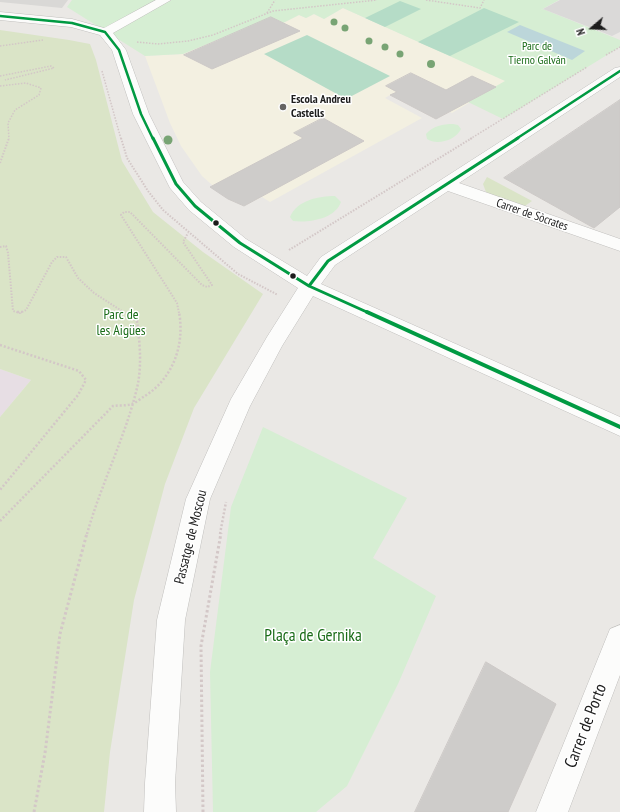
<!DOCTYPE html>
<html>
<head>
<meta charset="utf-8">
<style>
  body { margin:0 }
  #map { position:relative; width:620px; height:812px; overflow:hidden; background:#eae8e5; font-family:"PT Sans Narrow",sans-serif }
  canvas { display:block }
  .north { position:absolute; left:572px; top:8px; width:40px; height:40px; -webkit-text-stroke:3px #fff; paint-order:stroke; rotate:251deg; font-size:11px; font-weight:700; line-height:16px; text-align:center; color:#1c1c1c }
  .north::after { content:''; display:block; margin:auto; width:14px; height:18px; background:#1c1c1c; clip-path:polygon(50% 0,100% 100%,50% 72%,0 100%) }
</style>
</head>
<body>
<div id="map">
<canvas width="620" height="812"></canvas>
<div class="north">N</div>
</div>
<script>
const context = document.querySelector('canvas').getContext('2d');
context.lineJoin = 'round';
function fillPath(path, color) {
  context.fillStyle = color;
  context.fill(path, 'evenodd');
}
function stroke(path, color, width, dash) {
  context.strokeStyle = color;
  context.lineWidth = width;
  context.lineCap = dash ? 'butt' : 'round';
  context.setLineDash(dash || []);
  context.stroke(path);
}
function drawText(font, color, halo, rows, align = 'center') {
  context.font = font + ' "PT Sans Narrow",sans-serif';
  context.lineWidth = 3;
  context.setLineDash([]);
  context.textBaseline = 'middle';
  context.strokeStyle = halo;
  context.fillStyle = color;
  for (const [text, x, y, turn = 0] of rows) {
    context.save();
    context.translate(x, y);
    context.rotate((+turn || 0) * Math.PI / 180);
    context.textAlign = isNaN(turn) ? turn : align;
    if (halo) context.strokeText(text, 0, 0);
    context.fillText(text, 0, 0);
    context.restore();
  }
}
fillPath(new Path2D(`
  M 0,0 L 68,0 L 62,8 L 0,2 Z`), '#d9d8d6');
fillPath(new Path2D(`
  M 0,369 L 31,380 L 0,417 Z`), '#e7dee4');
fillPath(new Path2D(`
  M 343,8 L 506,81 L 452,113 L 450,112 L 436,119 L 390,95 L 385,98 L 422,118 L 270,202 L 262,197 L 244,206 L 228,199 L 202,176 L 181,146 L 170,123 L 145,56 L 183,54 L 271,17 L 283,23 L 299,15 L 306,18 L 314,14 L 324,19 Z`), '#f3f0e1');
fillPath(new Path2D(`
  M 0,30 L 69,40 L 90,44 L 96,60 L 122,161 L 153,212 L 203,252 L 263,294 L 194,408 L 165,484 L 134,600 L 110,752 L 104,812 L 0,812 L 0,417 L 31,380 L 0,369 Z
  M 487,177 L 532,201 L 522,208 L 505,203 L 486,192 L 483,184 Z`), '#dae4c7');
fillPath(new Path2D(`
  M 72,0 L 559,0 L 539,11 L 543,9 L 620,40 L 620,47 L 503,119 L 468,102 L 505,81 L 343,8 L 324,19 L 314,14 L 306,18 L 299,15 L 283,23 L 271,18 L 183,54 L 145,56 L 67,7 Z
  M 453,124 L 458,125 L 461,129 C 456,140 437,146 427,139 L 426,134 C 433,126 443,124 453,124 Z
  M 335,196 L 341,202 C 335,219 309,223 293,221 L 290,217 C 297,200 319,196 335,196 Z
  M 263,427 L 407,498 L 373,558 L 436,596 L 398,684 L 347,786 L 316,812 L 213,812 L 210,672 L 231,507 Z`), '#d6eed3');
fillPath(new Path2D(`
  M 400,1 L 421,9 L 385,27 L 365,18 Z
  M 484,8 L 519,22 L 450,56 L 418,42 Z
  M 307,35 L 390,76 L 346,99 L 264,54 Z`), '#b5dcc7');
fillPath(new Path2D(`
  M 560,0 L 620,0 L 620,32 L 612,36 L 543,9 Z`), '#dad9d8');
fillPath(new Path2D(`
  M 520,25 L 585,51 L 572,60 L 507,32 Z`), '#bcd6da');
const building = new Path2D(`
  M 271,17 L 300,31 L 212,69 L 184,55 Z
  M 411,73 L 446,90 L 472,76 L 496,87 L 436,119 L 390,95 L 397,92 L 386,86 Z
  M 620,100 L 620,207 L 594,228 L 504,178 Z
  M 323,118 L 364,141 L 244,206 L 228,199 L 210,187 L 303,138 L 294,133 Z
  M 486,662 L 556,704 L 508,812 L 415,812 Z`);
fillPath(building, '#ceccca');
stroke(building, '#cdc9c7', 1);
const minor = new Path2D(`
  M 156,0 L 171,0 L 113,33 L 126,50 L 149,114 L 183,182 L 201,202 L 246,239 L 307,276 L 321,257 L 615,68 L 620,67 L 620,77 L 459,183 L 620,239 L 620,251 L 448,191 L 335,265 L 321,284 L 620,417 L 620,436 L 313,296 L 282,346 L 250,406 L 210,499 L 185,620 L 175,783 L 176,812 L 144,812 L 145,783 L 157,620 L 186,499 L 231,399 L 267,337 L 298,288 L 234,247 L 189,210 L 170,188 L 133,114 L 112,50 L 100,35 L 71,27 L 0,20 L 0,12 L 72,19 L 104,28 Z
  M 620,625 L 620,675 L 568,812 L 536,812 L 610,629 Z`);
stroke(minor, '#c0bfbd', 1);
stroke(new Path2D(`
  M 426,0 L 480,8 L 484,0
  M 267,13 L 275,0
  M 137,42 L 158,44 L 188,41 L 213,35 L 273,11 L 377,0
  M 0,46 L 43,40
  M 606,55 L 620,47
  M 102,71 L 121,139
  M 0,76 L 51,66 L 54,68 L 5,80
  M 0,86 L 26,83 L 41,88 L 39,95 L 15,110 L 8,123 L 9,139
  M 470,139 L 587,67`), '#d3c7c7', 1.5, [1.5, 1.5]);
stroke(new Path2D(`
  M 121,138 L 127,158 L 148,191 L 163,210 L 238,274 L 278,295
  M 0,163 L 9,138
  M 0,247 L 6,246 L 8,253 L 13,311 L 20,313 L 26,310 L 52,262 L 57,257 L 66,257 L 78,278 L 94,293 L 125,313
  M 289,250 L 472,138
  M 179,313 L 177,303 L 121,215 L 124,212 L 130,212 L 202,285 L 207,287 L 212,285 L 183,242 L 188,233`), '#d3c7c7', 2, [1.5, 1.5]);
stroke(new Path2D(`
  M 17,312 L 22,312
  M 0,345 L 79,371 L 86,380 L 78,395 L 0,490
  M 0,521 L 113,406 C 119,405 126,406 132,404 C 136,403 141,398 145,396 C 173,378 185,345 179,312
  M 87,534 C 101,484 125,438 137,388 C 142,367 140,343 137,321 L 123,312
  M 220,534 L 226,502`), '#d3c7c7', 2.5, [2, 2]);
stroke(new Path2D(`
  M 34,812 L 45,753 L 60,634 L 87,533
  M 203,812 L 201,646 L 221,533`), '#d3c7c7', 3, [2.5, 2.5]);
fillPath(minor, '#fcfcfb');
stroke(new Path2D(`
  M 0,16 L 72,23 L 105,32
  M 105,32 L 119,50 L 141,114 L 153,139
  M 516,139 L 620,71`), '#009a42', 2.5);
stroke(new Path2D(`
  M 153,138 L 176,184 L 195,206 L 240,243 L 309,286 L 369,313
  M 309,286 L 328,261 L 518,138`), '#009a42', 3);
stroke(new Path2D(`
  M 367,312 L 620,427`), '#009a42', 4);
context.fillStyle = '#78a474';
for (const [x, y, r] of [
  [334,22,3.5],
  [345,28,3.5],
  [369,41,3.5],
  [385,47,3.5],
  [400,54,3.5],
  [431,64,4],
  [168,140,4.5]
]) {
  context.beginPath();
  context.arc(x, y, r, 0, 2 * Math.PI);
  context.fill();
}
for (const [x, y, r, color] of [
  [283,107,4,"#646362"],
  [216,223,3.5,"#1c1c1c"],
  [293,276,3.5,"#1c1c1c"]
]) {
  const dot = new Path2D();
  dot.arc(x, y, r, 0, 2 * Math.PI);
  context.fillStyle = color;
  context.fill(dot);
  stroke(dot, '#fff', 1.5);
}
drawText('12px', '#1a6c18', '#fff', [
  ["Parc de",537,47],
  ["Tierno Galván",537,61]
]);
drawText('bold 12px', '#1c1c1c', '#fff', [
  ["Escola Andreu",291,100],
  ["Castells",291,114]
], 'left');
drawText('12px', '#1c1c1c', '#fff', [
  ["Carrer de Sòcrates",532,215,19]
]);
drawText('14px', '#1a6c18', '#fff', [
  ["Parc de",121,315],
  ["les Aigües",121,331]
]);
drawText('14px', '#1c1c1c', '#fff', [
  ["Passatge de Moscou",191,537,-76]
]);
drawText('17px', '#1a6c18', '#fff', [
  ["Plaça de Gernika",313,636]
]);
drawText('17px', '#1c1c1c', '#fff', [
  ["Carrer de Porto",586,726,-69]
]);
</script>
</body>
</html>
